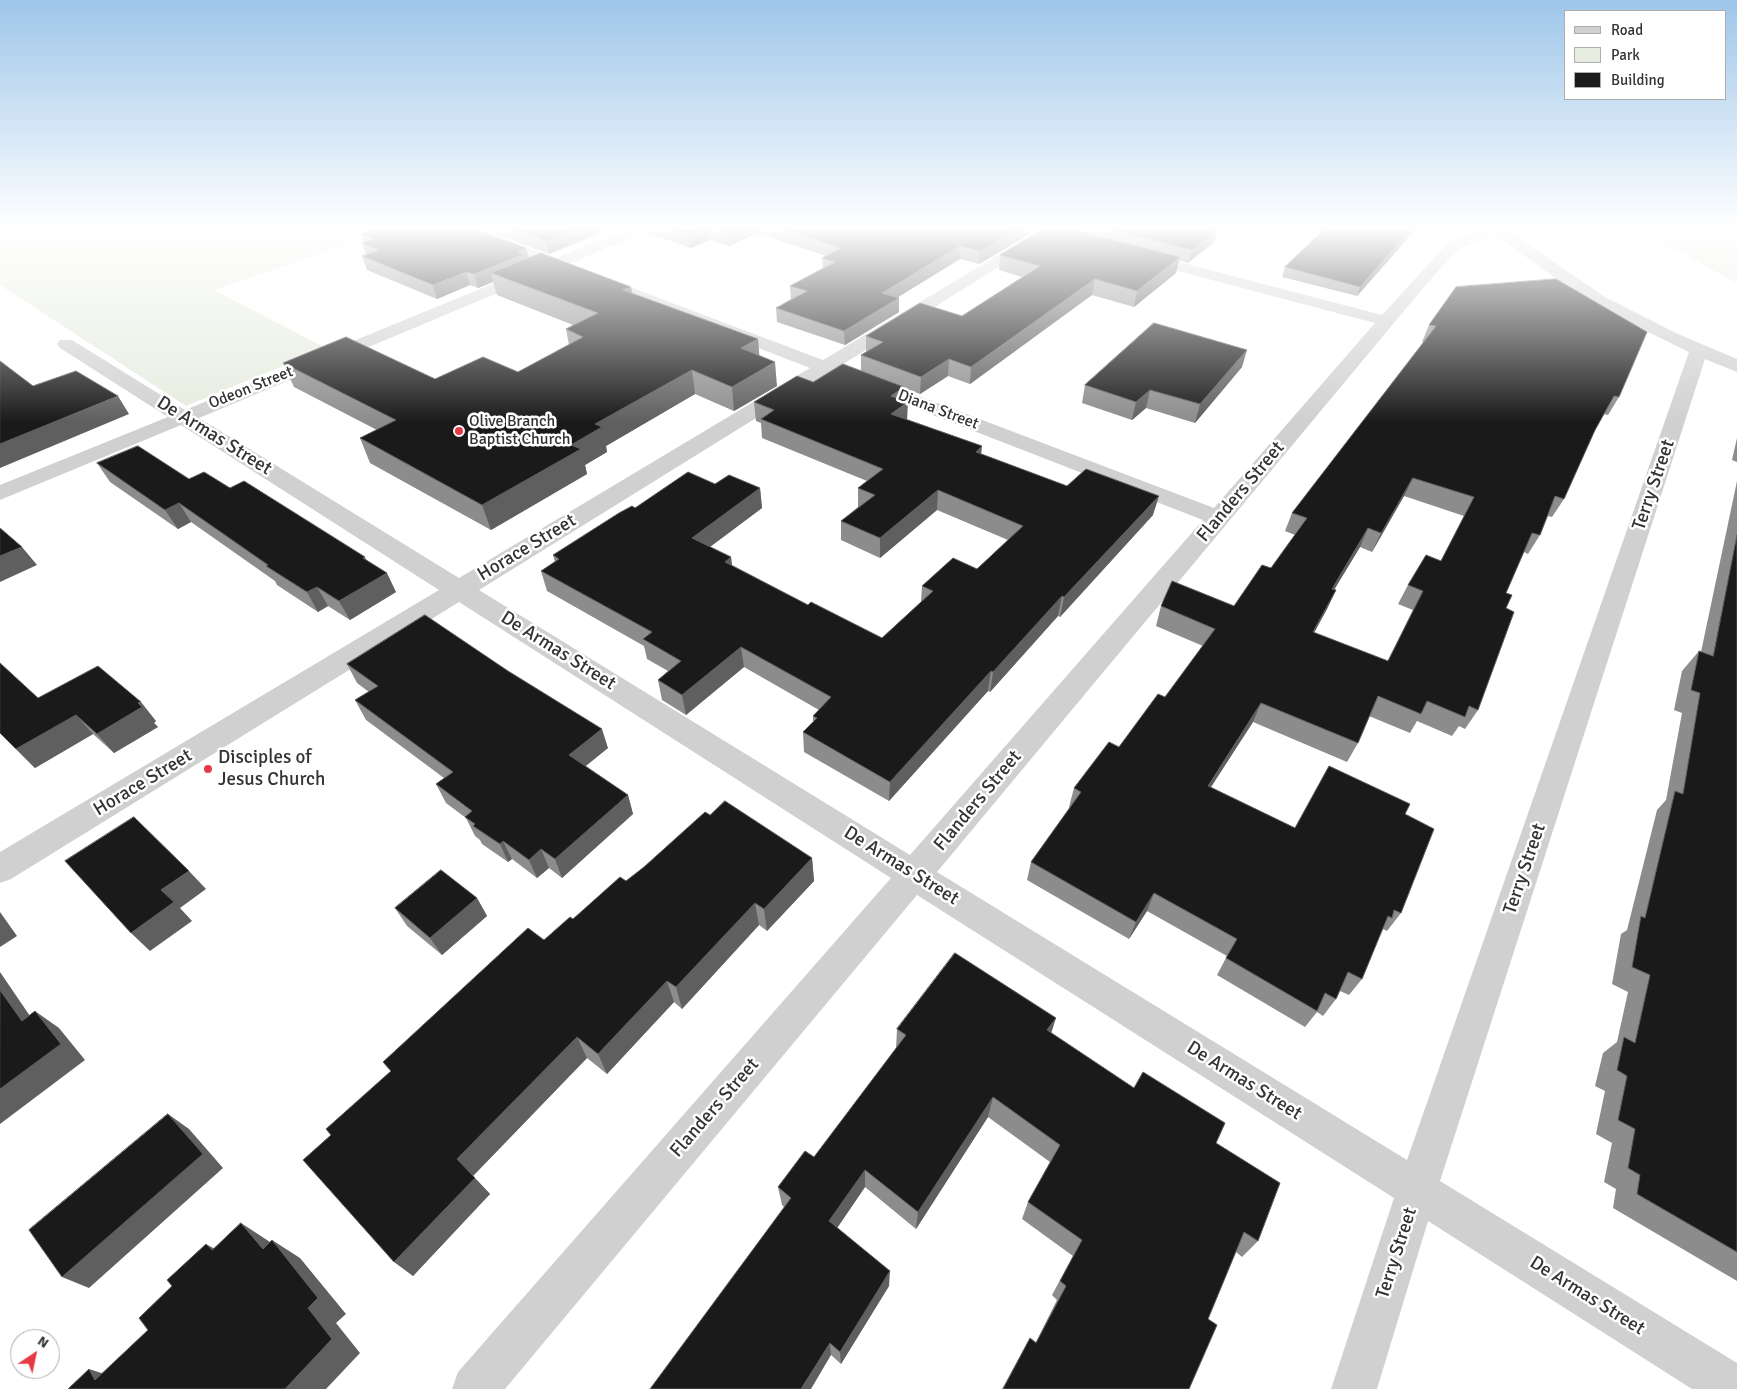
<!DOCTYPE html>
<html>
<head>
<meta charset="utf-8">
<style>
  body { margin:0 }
  #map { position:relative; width:1737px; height:1389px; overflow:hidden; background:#fff; font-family:Signika,sans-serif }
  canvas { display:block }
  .legend { position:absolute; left:1564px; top:10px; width:162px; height:90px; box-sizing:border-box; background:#fff; border:1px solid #adadad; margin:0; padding:6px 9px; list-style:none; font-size:15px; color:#333 }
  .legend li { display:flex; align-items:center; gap:10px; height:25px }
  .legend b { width:25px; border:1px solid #adadad }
  .north { position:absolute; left:10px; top:1329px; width:50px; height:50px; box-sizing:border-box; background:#fff; border:1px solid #adadad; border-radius:50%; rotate:34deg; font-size:14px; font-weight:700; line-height:20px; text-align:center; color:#333 }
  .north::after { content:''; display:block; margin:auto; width:18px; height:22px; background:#e63946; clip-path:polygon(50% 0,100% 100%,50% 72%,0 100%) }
</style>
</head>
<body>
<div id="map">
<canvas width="1737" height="1389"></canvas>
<ul class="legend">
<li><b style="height:6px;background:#d0d0d0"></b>Road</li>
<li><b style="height:14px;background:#e6ecdf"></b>Park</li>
<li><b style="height:14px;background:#1a1a1a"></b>Building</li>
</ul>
<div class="north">N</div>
</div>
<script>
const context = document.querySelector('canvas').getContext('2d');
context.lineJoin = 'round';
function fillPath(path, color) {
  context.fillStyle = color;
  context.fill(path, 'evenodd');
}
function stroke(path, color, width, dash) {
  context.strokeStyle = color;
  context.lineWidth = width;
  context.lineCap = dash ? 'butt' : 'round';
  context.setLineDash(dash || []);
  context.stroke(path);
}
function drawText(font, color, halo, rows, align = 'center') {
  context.font = font + ' Signika,sans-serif';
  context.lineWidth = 5;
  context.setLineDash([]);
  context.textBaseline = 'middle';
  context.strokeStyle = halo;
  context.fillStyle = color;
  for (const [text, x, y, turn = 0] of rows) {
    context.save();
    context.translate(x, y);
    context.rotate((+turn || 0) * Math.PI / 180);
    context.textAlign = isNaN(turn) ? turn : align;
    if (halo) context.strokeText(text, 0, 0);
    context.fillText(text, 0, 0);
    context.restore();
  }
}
fillPath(new Path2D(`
  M 47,228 L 394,228 L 214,290 L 326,348 L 186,406 L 0,285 L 0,241 Z
  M 1636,228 L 1737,228 L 1737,283 Z`), '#e6ecdf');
fillPath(new Path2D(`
  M 454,228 L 474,228 L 555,258 L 630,228 L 649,228 L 647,231 L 569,264 L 823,360 L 1044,228 L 1061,228 L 840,366 L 1214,508 L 1375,323 L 1136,260 L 1133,257 L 1136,254 L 1141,252 L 1382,315 L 1446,245 L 1483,228 L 1504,228 L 1605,297 L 1678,334 L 1737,359 L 1737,372 L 1705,359 L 1440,1181 L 1737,1363 L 1737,1389 L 1692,1389 L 1428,1221 L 1377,1389 L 1331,1389 L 1394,1198 L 917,895 L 505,1389 L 452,1389 L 458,1372 L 891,878 L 459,602 L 11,879 L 0,883 L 0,852 L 439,590 L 181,425 L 0,500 L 0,485 L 168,417 L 60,348 L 57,344 L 60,340 L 72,340 L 185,410 L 541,264 L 456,231 ZM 1494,234 L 1593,305 L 1689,352 L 1407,1160 L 937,872 L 1423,288 L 1456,251 ZM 555,269 L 810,368 L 459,578 L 199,418 ZM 827,374 L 1203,520 L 910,855 L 479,590 Z`), '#d0d0d0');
fillPath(new Path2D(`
  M 479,228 L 612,228 L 549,254 Z
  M 646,228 L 1031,228 L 1030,234 L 979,264 L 960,259 L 896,298 L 899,312 L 845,345 L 777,322 L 776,308 L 791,299 L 790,286 L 823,268 L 822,258 L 826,256 L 757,233 L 729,246 L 710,240 L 691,248 L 647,233 Z
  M 1045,228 L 1213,228 L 1218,229 L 1214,242 L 1188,263 L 1179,260 L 1176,273 L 1134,307 L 1092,295 L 970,384 L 948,376 L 920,394 L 904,388 L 903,401 L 907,420 L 981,454 L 1067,486 L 1153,515 L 1060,617 L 1058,616 L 990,692 L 988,691 L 889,801 L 804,752 L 803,732 L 813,722 L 813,716 L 819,710 L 744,667 L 686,715 L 662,700 L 658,680 L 668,671 L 647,659 L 644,646 L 547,591 L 541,571 L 555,562 L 553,555 L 635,508 L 715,484 L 760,488 L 762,508 L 710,547 L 731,557 L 732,565 L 808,605 L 882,638 L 921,602 L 922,586 L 977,569 L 1008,540 L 937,510 L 880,558 L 841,540 L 841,521 L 858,507 L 858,488 L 867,481 L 762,438 L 761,423 L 756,421 L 754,402 L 813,382 L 861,371 L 861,355 L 866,352 L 866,336 L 962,316 L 1022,277 L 999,270 L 1000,255 Z
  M 1326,228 L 1417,228 L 1357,296 L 1282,277 L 1285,267 Z
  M 361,234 L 529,258 L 631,287 L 632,294 L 758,339 L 759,356 L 777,386 L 734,411 L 695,394 L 606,446 L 607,452 L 585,465 L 587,474 L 491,530 L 370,463 L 360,438 L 377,430 L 294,387 L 283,363 L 435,379 L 518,372 L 569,345 L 566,329 L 573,325 L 497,295 L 493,282 L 478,288 L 470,285 L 437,299 L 367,270 L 362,256 L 366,255 L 362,243 L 364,242 Z
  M 1456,287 L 1619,397 L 1608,415 L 1604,414 L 1595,430 L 1564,499 L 1552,517 L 1548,516 L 1540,535 L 1528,554 L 1524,552 L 1506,593 L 1506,608 L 1478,710 L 1465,729 L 1459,726 L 1452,736 L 1417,721 L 1410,733 L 1369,716 L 1358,743 L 1347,762 L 1253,722 L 1211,787 L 1295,828 L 1405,814 L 1401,913 L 1387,931 L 1383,929 L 1382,930 L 1362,979 L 1349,995 L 1340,991 L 1336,999 L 1323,1016 L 1317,1012 L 1305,1027 L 1217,975 L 1227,956 L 1147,911 L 1129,939 L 1027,880 L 1031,862 L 1070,808 L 1069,807 L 1074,788 L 1119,747 L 1165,697 L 1203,646 L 1156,626 L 1161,606 L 1234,606 L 1271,568 L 1295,535 L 1285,531 L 1292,513 L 1424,342 L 1422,342 L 1429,325 ZM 1404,496 L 1464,516 L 1441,561 L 1408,585 L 1398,604 L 1413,610 L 1388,661 L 1314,633 L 1327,609 L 1336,590 L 1334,590 L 1360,547 L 1372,552 Z
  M 1242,367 L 1195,423 L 1146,408 L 1132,420 L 1082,403 L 1085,385 Z
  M 1737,438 L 1737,462 L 1732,460 Z
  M 97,463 L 189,479 L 230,488 L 365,557 L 367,561 L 396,592 L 350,620 L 328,606 L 318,612 L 277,585 L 275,581 L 191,522 L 178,529 L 110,482 Z
  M 1737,481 L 1737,1281 L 1613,1208 L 1616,1189 L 1604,1182 L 1612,1143 L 1596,1134 L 1605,1091 L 1595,1086 L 1603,1053 L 1617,1042 L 1628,992 L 1612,984 L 1621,934 L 1627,930 L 1657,810 L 1666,800 L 1682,713 L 1674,710 L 1682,671 L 1699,651 L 1701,652 Z
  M 347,664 L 608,748 L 585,766 L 628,795 L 633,814 L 562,878 L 549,868 L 537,878 L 512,859 L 508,862 L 482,844 L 480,840 L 475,836 L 466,818 L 446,803 L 436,784 L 444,778 L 366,720 L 355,700 L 369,692 L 357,683 Z
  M 38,698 L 156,721 L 154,723 L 158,727 L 114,753 L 93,734 L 35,768 L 0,733 Z
  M 710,815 L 812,858 L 814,881 L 767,931 L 759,925 L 682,1009 L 674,1002 L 607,1074 L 587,1058 L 473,1176 L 490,1194 L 413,1276 L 331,1135 L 391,1071 L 383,1062 L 544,940 L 626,881 Z
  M 477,898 L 487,916 L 442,955 L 407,926 L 395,908 Z
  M 897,1029 L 1051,1033 L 1216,1143 L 1258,1241 L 1242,1257 L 1236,1252 L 1208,1319 L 1189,1389 L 1002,1389 L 1030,1338 L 1036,1342 L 1057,1300 L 1052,1295 L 1073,1256 L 1022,1219 L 1028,1202 L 1050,1162 L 988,1117 L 916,1229 L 865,1187 L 837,1228 L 889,1286 L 841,1364 L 831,1355 L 784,1207 L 782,1205 L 778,1187 L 814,1157 L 896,1049 Z`), '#8c8c8c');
fillPath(new Path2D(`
  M 578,228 L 612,228 L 549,254 L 546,241 Z
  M 706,228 L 709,228 L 710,240 L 691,248 L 689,235 Z
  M 739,228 L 757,228 L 757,233 L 729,246 L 728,233 Z
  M 1021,228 L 1031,228 L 1030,234 L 979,264 L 980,251 Z
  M 1412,228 L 1417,228 L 1357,296 L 1360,287 Z
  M 1218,229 L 1214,242 L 1188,263 L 1192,250 Z
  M 960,246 L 960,259 L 882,307 L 882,293 Z
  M 526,248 L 530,262 L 491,273 L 493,282 L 478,288 L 474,274 Z
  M 1180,257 L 1176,273 L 1134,307 L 1137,291 Z
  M 466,272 L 470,285 L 437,299 L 433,285 Z
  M 1095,279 L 1092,295 L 970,384 L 971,367 Z
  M 631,287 L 635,309 L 623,290 Z
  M 899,298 L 899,312 L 845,345 L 844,331 Z
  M 758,339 L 760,363 L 741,348 Z
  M 1247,350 L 1242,367 L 1195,423 L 1200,404 Z
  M 949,359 L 948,376 L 920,394 L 921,377 Z
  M 775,362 L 777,386 L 734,411 L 732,387 Z
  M 692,370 L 695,394 L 606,446 L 607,452 L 585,465 L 587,474 L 491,530 L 482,505 L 571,445 L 595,424 Z
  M 904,387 L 903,406 L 908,402 L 907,421 L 890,433 L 891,396 Z
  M 1150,390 L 1146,408 L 1132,420 L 1136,402 Z
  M 118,396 L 129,414 L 0,468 L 0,444 Z
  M 982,446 L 980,466 L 976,452 Z
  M 1413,478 L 1404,496 L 1372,552 L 1381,533 Z
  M 760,488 L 762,508 L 695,558 L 692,538 Z
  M 938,490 L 937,510 L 880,558 L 880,538 Z
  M 1159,496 L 1153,515 L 1060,617 L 1064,597 Z
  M 179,503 L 191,522 L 178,529 L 165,510 Z
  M 1368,528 L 1360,547 L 1323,608 L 1332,589 Z
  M 22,547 L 37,565 L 0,582 L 0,556 Z
  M 731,557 L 733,577 L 725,562 Z
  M 387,573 L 396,592 L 350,620 L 339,601 Z
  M 317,587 L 328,606 L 318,612 L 307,592 Z
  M 1336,590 L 1327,609 L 1304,651 L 1313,632 Z
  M 1062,596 L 1058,616 L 990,692 L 993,672 Z
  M 741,647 L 744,667 L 686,715 L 682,695 Z
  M 991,671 L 988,691 L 889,801 L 890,782 Z
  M 141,702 L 156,721 L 154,723 L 158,727 L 114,753 L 97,734 Z
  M 1261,703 L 1253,722 L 1200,804 L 1208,786 Z
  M 76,715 L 93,734 L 35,768 L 16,749 Z
  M 602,729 L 608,748 L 576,774 L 569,755 Z
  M 628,795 L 633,814 L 562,878 L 555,859 Z
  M 503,841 L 512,859 L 508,862 L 500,844 Z
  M 541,849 L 549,868 L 537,878 L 529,860 Z
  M 812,858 L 814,881 L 767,931 L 764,909 Z
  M 189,871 L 206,889 L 180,908 L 192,921 L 150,951 L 131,933 L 161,890 Z
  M 1154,893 L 1147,911 L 1129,939 L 1136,922 Z
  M 477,898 L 487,916 L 442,955 L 430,938 Z
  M 755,903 L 759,925 L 682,1009 L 676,987 Z
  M 0,912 L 17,936 L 0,947 Z
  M 0,972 L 45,1038 L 22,1021 L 0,990 Z
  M 667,981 L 674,1002 L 607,1074 L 598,1054 Z
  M 35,1011 L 59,1028 L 85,1060 L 0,1124 L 0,1089 Z
  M 1056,1018 L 1049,1040 L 1047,1030 Z
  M 577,1037 L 587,1058 L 472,1177 L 457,1159 Z
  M 993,1097 L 988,1117 L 916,1229 L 918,1212 Z
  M 168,1114 L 189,1129 L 223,1168 L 89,1288 L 62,1277 Z
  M 865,1170 L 865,1187 L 831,1237 L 829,1221 Z
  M 475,1178 L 490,1194 L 413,1276 L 394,1262 Z
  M 241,1223 L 270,1242 L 263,1249 Z
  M 272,1240 L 300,1258 L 346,1314 L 336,1323 L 360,1353 L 326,1389 L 285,1389 L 308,1308 Z
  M 206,1244 L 238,1262 L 212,1250 Z
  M 890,1271 L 889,1286 L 841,1364 L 840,1352 Z
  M 830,1343 L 831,1355 L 811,1389 L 801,1389 Z
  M 89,1369 L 129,1382 L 95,1380 Z`), '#5f5f5f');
const building = new Path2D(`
  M 380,228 L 472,228 L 526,248 L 518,252 L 525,254 L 474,274 L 466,272 L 433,285 L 362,256 L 379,250 L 362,243 L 374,239 L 361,234 Z
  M 510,228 L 578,228 L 546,241 Z
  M 667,228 L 706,228 L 689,235 Z
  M 712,228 L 739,228 L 728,233 Z
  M 780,228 L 1021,228 L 980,251 L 960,246 L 882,293 L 899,298 L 844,331 L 776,308 L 807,291 L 790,286 L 835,262 L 822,258 L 841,248 Z
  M 1045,228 L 1066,228 L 1180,257 L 1137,291 L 1095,279 L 971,367 L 949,359 L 921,377 L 861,355 L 883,342 L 866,336 L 920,303 L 962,316 L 1040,266 L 1000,255 Z
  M 1106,228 L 1213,228 L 1218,229 L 1192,250 Z
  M 1326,228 L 1412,228 L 1360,287 L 1285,267 Z
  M 541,253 L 631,287 L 623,290 L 758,339 L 741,348 L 775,362 L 732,387 L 692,370 L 595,424 L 602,427 L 571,445 L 581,449 L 482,505 L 360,438 L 396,420 L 283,363 L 346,337 L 435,379 L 483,357 L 518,372 L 583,337 L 566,329 L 598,313 L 491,273 Z
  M 1556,279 L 1647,332 L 1619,397 L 1614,396 L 1595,430 L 1564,499 L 1555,496 L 1540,535 L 1532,533 L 1506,593 L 1512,595 L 1506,608 L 1514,612 L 1478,710 L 1469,706 L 1465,717 L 1427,701 L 1421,714 L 1378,696 L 1358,743 L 1261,703 L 1208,786 L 1295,828 L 1329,766 L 1410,804 L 1405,814 L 1434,829 L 1401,913 L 1394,910 L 1392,918 L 1388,916 L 1362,979 L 1348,972 L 1336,999 L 1325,993 L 1317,1011 L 1226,958 L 1237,939 L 1154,893 L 1136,922 L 1031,862 L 1081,792 L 1074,788 L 1109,742 L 1119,747 L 1158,694 L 1165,697 L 1215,629 L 1161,606 L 1172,581 L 1234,606 L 1262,565 L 1271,568 L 1307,518 L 1292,513 L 1436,326 L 1429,325 L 1456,287 ZM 1413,478 L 1474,497 L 1441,561 L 1426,555 L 1408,585 L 1423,591 L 1388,661 L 1313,632 L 1336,590 L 1332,589 L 1368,528 L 1381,533 Z
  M 1154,323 L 1247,350 L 1200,404 L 1150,390 L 1136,402 L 1085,385 Z
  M 0,361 L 33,386 L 76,371 L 118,396 L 0,444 Z
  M 843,364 L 904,387 L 891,396 L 908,402 L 891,414 L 982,446 L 976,452 L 1067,486 L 1086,469 L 1159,496 L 1064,597 L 1062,596 L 993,672 L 991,671 L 890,782 L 803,732 L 817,718 L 813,716 L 831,697 L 741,647 L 682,695 L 658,680 L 681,661 L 643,639 L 652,632 L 541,571 L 559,559 L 553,555 L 619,513 L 632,506 L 635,508 L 688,472 L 715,484 L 729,475 L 760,488 L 692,538 L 731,557 L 725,562 L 808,605 L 811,602 L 882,638 L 933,591 L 922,586 L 953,558 L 977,569 L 1023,526 L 938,490 L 880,538 L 841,521 L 875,495 L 858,488 L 883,469 L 761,419 L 774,410 L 754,402 L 797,376 L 813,382 Z
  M 138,446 L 189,479 L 204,472 L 230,488 L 244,481 L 365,557 L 363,558 L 387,573 L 339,601 L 317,587 L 307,592 L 266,566 L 268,565 L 179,503 L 165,510 L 97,463 Z
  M 0,528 L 22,547 L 0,556 Z
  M 1737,535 L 1737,1252 L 1637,1194 L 1640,1175 L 1628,1168 L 1635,1129 L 1618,1120 L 1627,1076 L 1617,1070 L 1624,1037 L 1635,1043 L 1650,975 L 1632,967 L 1641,916 L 1645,918 L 1675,791 L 1683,794 L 1700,693 L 1691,690 L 1699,651 L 1713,656 Z
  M 425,615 L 508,671 L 602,729 L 569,755 L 628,795 L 555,859 L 541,849 L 529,860 L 503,841 L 500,844 L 473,826 L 475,824 L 465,817 L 472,811 L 436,784 L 453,772 L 355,700 L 378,686 L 347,664 Z
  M 0,663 L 38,698 L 98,666 L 141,702 L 138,703 L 142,707 L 97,734 L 76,715 L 16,749 L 0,733 Z
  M 725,801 L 812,858 L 764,909 L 755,903 L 676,987 L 667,981 L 598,1054 L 577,1037 L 457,1159 L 475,1178 L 394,1262 L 303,1160 L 331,1135 L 326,1129 L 391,1071 L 383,1062 L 528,928 L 544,940 L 570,917 L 573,919 L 620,877 L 626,881 L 644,867 L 705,812 L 710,815 Z
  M 134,817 L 189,871 L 161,890 L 174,902 L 131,933 L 65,861 Z
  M 441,870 L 477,898 L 430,938 L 395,908 Z
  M 955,953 L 1056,1018 L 1047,1030 L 1134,1088 L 1143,1072 L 1225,1123 L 1216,1143 L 1280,1183 L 1258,1241 L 1244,1232 L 1208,1319 L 1217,1325 L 1189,1389 L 1003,1389 L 1030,1338 L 1036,1343 L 1066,1286 L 1060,1281 L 1082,1240 L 1028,1202 L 1060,1145 L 993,1097 L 918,1212 L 865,1170 L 829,1221 L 890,1271 L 840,1352 L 830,1343 L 801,1389 L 650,1389 L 791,1198 L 778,1187 L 805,1151 L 814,1157 L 906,1035 L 897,1029 Z
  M 0,990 L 22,1021 L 35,1011 L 61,1044 L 0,1089 Z
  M 168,1114 L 203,1154 L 62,1277 L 29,1230 Z
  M 241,1223 L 263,1249 L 272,1240 L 318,1298 L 308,1308 L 332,1339 L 285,1389 L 68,1389 L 89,1369 L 95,1380 L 148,1330 L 139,1318 L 172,1286 L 167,1280 L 206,1244 L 212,1250 Z`);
fillPath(building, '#1a1a1a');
stroke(building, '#5f5f5f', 1);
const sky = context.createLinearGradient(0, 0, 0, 422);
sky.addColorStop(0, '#9ec6ea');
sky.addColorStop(0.54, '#fff');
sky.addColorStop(1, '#ffffff00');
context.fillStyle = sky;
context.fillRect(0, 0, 1737, 422);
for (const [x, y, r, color] of [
  [459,431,5,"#e63946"],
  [208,769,5,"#e63946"]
]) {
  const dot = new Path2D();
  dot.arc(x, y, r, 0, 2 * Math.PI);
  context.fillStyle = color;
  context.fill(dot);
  stroke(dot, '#fff', 2);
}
drawText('16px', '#333', '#fff', [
  ["Odeon Street",251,388,-22],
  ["Diana Street",938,410,21]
]);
drawText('16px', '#333', '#fff', [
  ["Olive Branch",469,422],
  ["Baptist Church",469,440]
], 'left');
drawText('19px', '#333', '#fff', [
  ["De Armas Street",214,436,32],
  ["Terry Street",1654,485,-71],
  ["Flanders Street",1241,492,-50],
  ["Horace Street",527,548,-31],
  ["De Armas Street",558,651,32],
  ["Horace Street",143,783,-31],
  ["Flanders Street",978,801,-50],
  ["De Armas Street",901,866,32],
  ["Terry Street",1525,869,-71],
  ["De Armas Street",1244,1081,32],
  ["Flanders Street",715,1108,-49],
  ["Terry Street",1397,1253,-72],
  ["De Armas Street",1587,1296,32]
]);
drawText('19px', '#333', '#fff', [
  ["Disciples of",218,758],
  ["Jesus Church",218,780]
], 'left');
</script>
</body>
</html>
